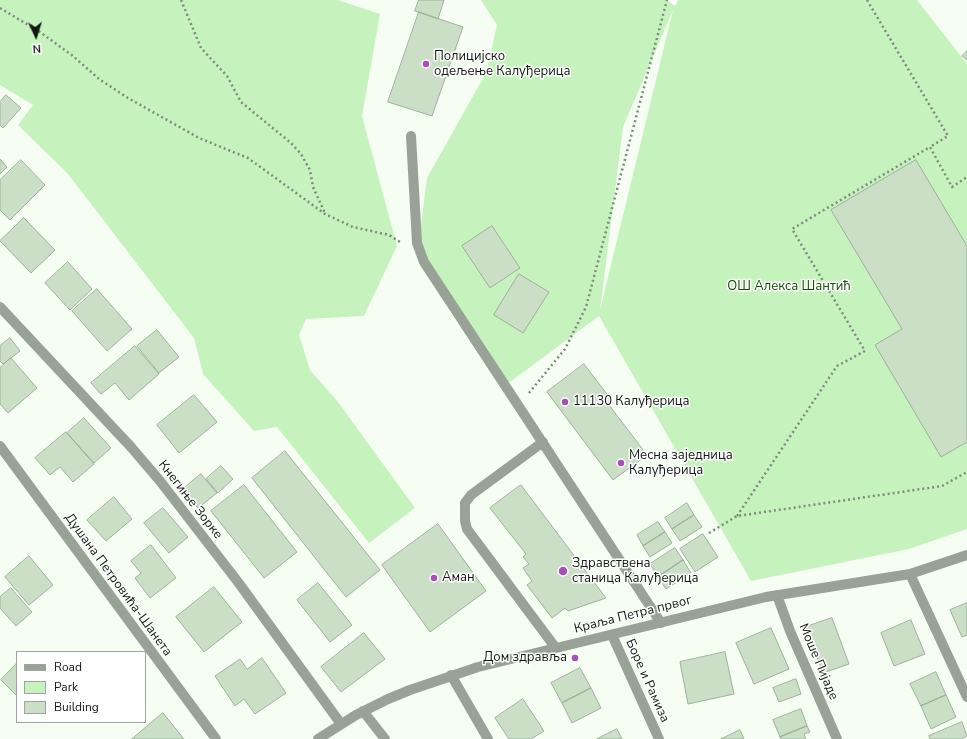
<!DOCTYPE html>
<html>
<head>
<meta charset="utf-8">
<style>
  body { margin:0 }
  #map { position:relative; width:967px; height:739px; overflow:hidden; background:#f6fef4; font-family:"Nunito Sans",sans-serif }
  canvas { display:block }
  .legend { position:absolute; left:16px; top:651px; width:130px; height:72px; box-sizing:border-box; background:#fff; border:1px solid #a0a39f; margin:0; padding:5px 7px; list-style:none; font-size:12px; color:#111810 }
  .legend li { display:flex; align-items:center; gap:8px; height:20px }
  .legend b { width:20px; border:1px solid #a0a39f }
  .north { position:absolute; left:16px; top:16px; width:40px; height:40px; -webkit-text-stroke:3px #fff; paint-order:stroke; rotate:176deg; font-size:11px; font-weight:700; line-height:16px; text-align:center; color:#111810 }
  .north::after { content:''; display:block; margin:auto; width:14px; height:18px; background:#111810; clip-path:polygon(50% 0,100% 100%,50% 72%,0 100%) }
</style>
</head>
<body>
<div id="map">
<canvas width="967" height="739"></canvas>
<ul class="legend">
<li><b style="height:5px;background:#99a297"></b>Road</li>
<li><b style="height:11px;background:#c6f2be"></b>Park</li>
<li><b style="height:11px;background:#cadfc6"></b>Building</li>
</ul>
<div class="north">N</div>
</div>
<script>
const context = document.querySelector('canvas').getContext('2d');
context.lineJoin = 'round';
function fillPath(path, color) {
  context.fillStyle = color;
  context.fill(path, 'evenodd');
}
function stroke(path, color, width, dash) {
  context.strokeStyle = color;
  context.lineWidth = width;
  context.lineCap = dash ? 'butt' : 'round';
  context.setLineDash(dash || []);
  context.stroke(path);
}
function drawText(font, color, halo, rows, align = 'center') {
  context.font = font + ' "Nunito Sans",sans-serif';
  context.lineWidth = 3;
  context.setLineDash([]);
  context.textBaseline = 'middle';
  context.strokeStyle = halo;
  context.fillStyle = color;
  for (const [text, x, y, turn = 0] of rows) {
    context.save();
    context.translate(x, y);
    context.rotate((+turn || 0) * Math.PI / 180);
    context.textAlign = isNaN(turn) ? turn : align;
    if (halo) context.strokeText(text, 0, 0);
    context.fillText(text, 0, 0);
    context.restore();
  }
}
fillPath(new Path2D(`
  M 0,0 L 338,0 L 380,14 L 362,116 L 397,246 L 364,316 L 306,319 L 299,335 L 310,370 L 338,402 L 415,508 L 369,543 L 277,427 L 254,431 L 203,374 L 194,338 L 68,174 L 18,125 L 33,105 L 0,85 Z
  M 481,0 L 667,0 L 675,6 L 678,0 L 917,0 L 967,64 L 967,529 L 909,549 L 751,581 L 599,316 L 506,385 L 418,248 L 427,178 L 486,73 L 497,25 ZM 673,10 L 600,310 L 623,127 Z`), '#c6f2be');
const building = new Path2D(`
  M 419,0 L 444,0 L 438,19 L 415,11 Z
  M 419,12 L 463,27 L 432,116 L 388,102 Z
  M 967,51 L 967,60 L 962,56 Z
  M 6,95 L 21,108 L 3,128 L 0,125 L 0,102 Z
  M 0,159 L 7,167 L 0,174 Z
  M 21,160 L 45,185 L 10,220 L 0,210 L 0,180 Z
  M 916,160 L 967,246 L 967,442 L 941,457 L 875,345 L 902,329 L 831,210 Z
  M 24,218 L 55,250 L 31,273 L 0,241 Z
  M 492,226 L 520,268 L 490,288 L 462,246 Z
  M 68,262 L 92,289 L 70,310 L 45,283 Z
  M 519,274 L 549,292 L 523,333 L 494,315 Z
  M 97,289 L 132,329 L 107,351 L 72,311 Z
  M 157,330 L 179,357 L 159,373 L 137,346 Z
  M 10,338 L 20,351 L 3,364 L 0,361 L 0,346 Z
  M 135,346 L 159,374 L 129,400 L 115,383 L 101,394 L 91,383 Z
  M 11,358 L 37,388 L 8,413 L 0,404 L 0,368 Z
  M 584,364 L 613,402 L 609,405 L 647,455 L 613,480 L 547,392 Z
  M 194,395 L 217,422 L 179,453 L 157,425 Z
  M 84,418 L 111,448 L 94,463 L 67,433 Z
  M 66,432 L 94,464 L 73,482 L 60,467 L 50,475 L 35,458 Z
  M 285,451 L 380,570 L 346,597 L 252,478 Z
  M 221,466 L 233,479 L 218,493 L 206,479 Z
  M 201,474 L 217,493 L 198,508 L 182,490 Z
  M 244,485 L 297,552 L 264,578 L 211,511 Z
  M 521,485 L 606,598 L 568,611 L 565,608 L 552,618 L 527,585 L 532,581 L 523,568 L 529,564 L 523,557 L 526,554 L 490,508 Z
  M 114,497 L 132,519 L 106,541 L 87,520 Z
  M 687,503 L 694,515 L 672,529 L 665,518 Z
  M 163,508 L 188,537 L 169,553 L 144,523 Z
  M 694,515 L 702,527 L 680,541 L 672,529 Z
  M 658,522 L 665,532 L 643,546 L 637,535 Z
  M 438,524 L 486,591 L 430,632 L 382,565 Z
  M 665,532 L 672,543 L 650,557 L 643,546 Z
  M 703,534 L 718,557 L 695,572 L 680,549 Z
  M 151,545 L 176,578 L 150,598 L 135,578 L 141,573 L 131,561 Z
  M 675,548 L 683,560 L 658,577 L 650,564 Z
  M 29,556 L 53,585 L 29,605 L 5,577 Z
  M 683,560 L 691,573 L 666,589 L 658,577 Z
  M 318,583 L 352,625 L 330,642 L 297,600 Z
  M 214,587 L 242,622 L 204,652 L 176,617 Z
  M 11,588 L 32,612 L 16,626 L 0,608 L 0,597 Z
  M 967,603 L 967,635 L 962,637 L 950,610 Z
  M 832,618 L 849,664 L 823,673 L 806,627 Z
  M 911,620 L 925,654 L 894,666 L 881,633 Z
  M 771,628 L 789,669 L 754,684 L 736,643 Z
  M 364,633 L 385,659 L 341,692 L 321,667 Z
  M 725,652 L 734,694 L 688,704 L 680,662 Z
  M 262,658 L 286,693 L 255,714 L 244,699 L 235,706 L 215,676 L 240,659 L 247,669 Z
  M 17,663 L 17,696 L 1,680 Z
  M 580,668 L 591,688 L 562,703 L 551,683 Z
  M 936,672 L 946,695 L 921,706 L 910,684 Z
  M 796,679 L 801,694 L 779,702 L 773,688 Z
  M 591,688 L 601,708 L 572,723 L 562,703 Z
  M 946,695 L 956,717 L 931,729 L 921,706 Z
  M 523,699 L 544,731 L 531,739 L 509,739 L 495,718 Z
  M 801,709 L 807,726 L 780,737 L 773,720 Z
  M 163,713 L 184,739 L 132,739 Z
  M 962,722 L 967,736 L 961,739 L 930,739 L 929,736 Z
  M 807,726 L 810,732 L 804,734 L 806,739 L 781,739 L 780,737 Z
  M 617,729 L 622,739 L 597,739 Z
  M 740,730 L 744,739 L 721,739 Z`);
fillPath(building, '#cadfc6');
stroke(building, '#9db19a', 1);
stroke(new Path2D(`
  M 181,0 L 201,48 L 227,76 L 241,102 L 291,143 L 301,154 L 310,170 L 313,187 L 325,213
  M 867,0 L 948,136 L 930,147
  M 0,8 L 40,32 L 73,56 L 99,79 L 128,98 L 199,138 L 248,158 L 325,214 L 353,227 L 389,235 L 400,242
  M 529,393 L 565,349 L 586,307 L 667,0
  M 737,516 L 837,366 L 865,351 L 792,229 L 930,147 L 952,187 L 967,177
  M 709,533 L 737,516 L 942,486 L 967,472`), '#80887f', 2.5, [2, 3]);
stroke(new Path2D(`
  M 411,136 L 417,243 L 424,262 L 661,623
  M 0,307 L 131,447 L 160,481 L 238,582 L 341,724
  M 543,442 L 471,495 L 465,503 L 465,521 L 467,529 L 555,647
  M 0,446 L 216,739
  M 910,574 L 967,697
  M 777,595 L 790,631 L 837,739
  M 612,635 L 659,739
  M 451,675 L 488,739
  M 363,711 L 385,739
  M 318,739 L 356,715 L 388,699 L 410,690 L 478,667 L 766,597 L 910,574 L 967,555`), '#99a297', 10);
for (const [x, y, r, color] of [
  [426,64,4,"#a84eb9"],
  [565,402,4,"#a84eb9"],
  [621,463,4,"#a84eb9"],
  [563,571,5,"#a84eb9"],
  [434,578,4,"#a84eb9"],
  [575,658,4,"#a84eb9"]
]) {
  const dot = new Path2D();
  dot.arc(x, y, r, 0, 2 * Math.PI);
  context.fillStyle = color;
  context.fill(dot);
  stroke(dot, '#fff', 1.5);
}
drawText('13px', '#111810', '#fff', [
  ["Полицијско",434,57],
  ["одељење Калуђерица",434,72],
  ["11130 Калуђерица",573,402],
  ["Месна заједница",629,456],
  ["Калуђерица",629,471],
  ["Здравствена",572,564],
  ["станица Калуђерица",572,579],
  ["Аман",442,578],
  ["Дом здравља",567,658,"right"]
], 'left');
drawText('13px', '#104c04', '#fff', [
  ["ОШ Алекса Шантић",789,287]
]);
drawText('13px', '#111810', '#fff', [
  ["Кнегиње Зорке",190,500,52],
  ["Душана Петровића-Шанета",118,585,54],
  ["Краља Петра првог",633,615,-14],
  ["Моше Пијаде",818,662,67],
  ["Боре и Рамиза",647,681,66]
]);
</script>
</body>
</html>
